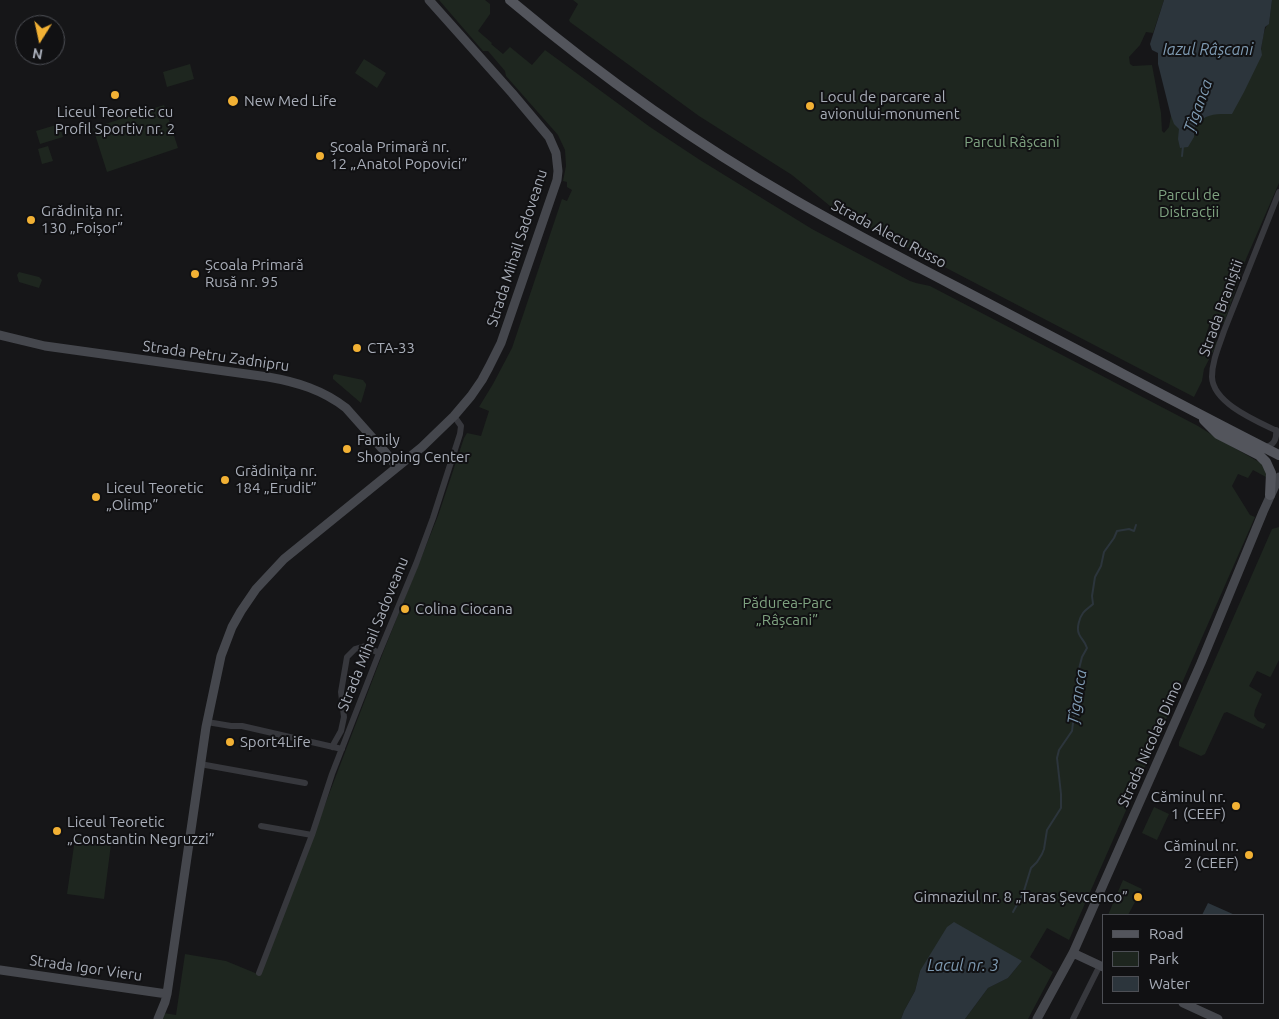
<!DOCTYPE html>
<html>
<head>
<meta charset="utf-8">
<style>
  body { margin:0 }
  #map { position:relative; width:1279px; height:1019px; overflow:hidden; background:#161618; font-family:Ubuntu,sans-serif }
  canvas { display:block }
  .legend { position:absolute; left:1102px; top:914px; width:162px; height:90px; box-sizing:border-box; background:#111113; border:1px solid #4d4f55; margin:0; padding:6px 9px; list-style:none; font-size:15px; color:#a8adb8 }
  .legend li { display:flex; align-items:center; gap:10px; height:25px }
  .legend b { width:25px; border:1px solid #4d4f55 }
  .north { position:absolute; left:15px; top:15px; width:50px; height:50px; box-sizing:border-box; background:#111113; border:1px solid #4d4f55; border-radius:50%; rotate:190deg; font-size:14px; font-weight:700; line-height:20px; text-align:center; color:#a8adb8 }
  .north::after { content:''; display:block; margin:auto; width:18px; height:22px; background:#f2b134; clip-path:polygon(50% 0,100% 100%,50% 72%,0 100%) }
</style>
</head>
<body>
<div id="map">
<canvas width="1279" height="1019"></canvas>
<ul class="legend">
<li><b style="height:6px;background:#53555c"></b>Road</li>
<li><b style="height:14px;background:#1e261f"></b>Park</li>
<li><b style="height:14px;background:#2c353c"></b>Water</li>
</ul>
<div class="north">N</div>
</div>
<script>
const context = document.querySelector('canvas').getContext('2d');
context.lineJoin = 'round';
function fillPath(path, color) {
  context.fillStyle = color;
  context.fill(path, 'evenodd');
}
function stroke(path, color, width, dash) {
  context.strokeStyle = color;
  context.lineWidth = width;
  context.lineCap = dash ? 'butt' : 'round';
  context.setLineDash(dash || []);
  context.stroke(path);
}
function drawText(font, color, halo, rows, align = 'center') {
  context.font = font + ' Ubuntu,sans-serif';
  context.lineWidth = 4;
  context.setLineDash([]);
  context.textBaseline = 'middle';
  context.strokeStyle = halo;
  context.fillStyle = color;
  for (const [text, x, y, turn = 0] of rows) {
    context.save();
    context.translate(x, y);
    context.rotate((+turn || 0) * Math.PI / 180);
    context.textAlign = isNaN(turn) ? turn : align;
    if (halo) context.strokeText(text, 0, 0);
    context.fillText(text, 0, 0);
    context.restore();
  }
}
fillPath(new Path2D(`
  M 439,0 L 485,0 L 490,4 L 490,14 L 478,31 L 492,43 L 491,44 L 503,54 L 510,47 L 532,65 L 545,50 L 650,127 L 700,160 L 812,229 L 910,281 L 916,283 L 930,286 L 1198,426 L 1220,440 L 1261,463 L 1267,474 L 1266,477 L 1253,470 L 1248,478 L 1238,474 L 1232,486 L 1250,515 L 1255,517 L 1069,940 L 1047,928 L 1030,957 L 1053,972 L 1028,1019 L 965,1019 L 988,988 L 1008,978 L 1022,961 L 920,971 L 915,991 L 904,1011 L 901,1019 L 154,1019 L 157,1012 L 176,1015 L 185,954 L 226,961 L 260,975 L 384,650 L 438,516 L 464,438 L 467,433 L 481,436 L 489,411 L 479,407 L 493,384 L 512,348 L 562,199 L 567,201 L 572,190 L 567,187 L 567,182 L 563,181 L 566,166 L 565,150 L 558,135 L 506,76 L 505,71 L 488,51 L 483,51 Z
  M 573,0 L 1164,0 L 1153,33 L 1146,32 L 1140,45 L 1129,57 L 1130,64 L 1133,66 L 1152,65 L 1161,113 L 1162,131 L 1164,133 L 1169,127 L 1171,116 L 1256,65 C 1264,54 1260,31 1269,23 L 1272,0 L 1279,0 L 1279,183 L 1246,259 L 1224,323 L 1211,319 L 1205,338 L 1218,342 L 1204,369 L 1202,381 L 1194,397 L 835,210 L 792,175 L 699,116 L 570,22 L 569,20 L 578,4 Z
  M 364,59 L 386,73 L 377,88 L 355,73 Z
  M 190,64 L 194,79 L 167,87 L 163,72 Z
  M 164,105 L 178,148 L 107,172 L 93,128 Z
  M 59,124 L 63,137 L 40,144 L 36,131 Z
  M 48,146 L 53,161 L 42,164 L 38,149 Z
  M 19,272 L 39,277 L 42,280 L 39,288 L 19,282 L 17,275 Z
  M 335,374 L 363,380 L 366,384 L 366,386 L 361,403 L 333,379 L 333,376 Z
  M 1279,527 L 1279,660 L 1271,676 L 1270,677 L 1257,671 L 1249,686 L 1262,694 L 1255,710 L 1254,716 L 1258,721 L 1266,724 L 1263,729 L 1227,712 L 1224,713 L 1205,754 L 1201,756 L 1179,746 L 1179,742 L 1272,529 Z
  M 1154,807 L 1169,814 L 1157,840 L 1142,833 Z
  M 75,839 L 111,844 L 104,899 L 67,894 Z
  M 1123,880 L 1142,889 L 1128,915 L 1108,915 Z`), '#1e261f');
fillPath(new Path2D(`
  M 1164,0 L 1272,0 L 1269,24 L 1265,27 L 1261,49 L 1262,55 L 1244,92 L 1232,114 C 1216,114 1207,113 1195,125 L 1194,137 L 1188,147 L 1180,148 L 1178,139 L 1179,129 L 1174,124 L 1171,116 L 1158,64 L 1158,53 L 1152,50 L 1150,44 Z
  M 1208,903 L 1235,915 L 1202,915 Z
  M 954,922 L 1022,961 L 1008,978 L 988,988 L 965,1019 L 901,1019 L 904,1011 L 915,991 L 920,971 L 947,927 Z`), '#2c353c');
stroke(new Path2D(`
  M 1182,156 L 1183,146
  M 1013,912 L 1023,894 L 1031,868 L 1037,862 L 1042,854 L 1044,849 L 1047,830 L 1061,808 L 1061,794 L 1057,758 L 1059,750 L 1072,731 L 1076,699 L 1077,677 L 1082,657 L 1087,648 C 1085,641 1081,639 1079,634 C 1076,628 1080,617 1083,613 C 1086,609 1090,607 1093,604 L 1092,596 L 1095,577 L 1101,566 L 1104,552 L 1114,538 L 1117,531 L 1129,529 L 1134,531 L 1136,525`), '#2c353c', 2);
stroke(new Path2D(`
  M 1279,192 L 1224,331 C 1219,346 1212,361 1212,377 C 1213,404 1259,422 1279,432
  M 1264,447 C 1274,446 1277,439 1276,430
  M 207,722 L 231,726 L 242,726 L 342,749
  M 332,747 L 341,731 L 344,717 L 341,692 L 347,657 L 355,649 L 365,646 L 379,653
  M 200,764 L 305,783
  M 261,826 L 312,835
  M 259,973 L 312,835 L 332,774 L 379,653 L 416,564 L 433,518 L 460,434 L 461,426 L 454,416
  M 1073,1019 L 1100,965`), '#37383d', 6);
stroke(new Path2D(`
  M 0,335 L 45,346 L 268,377 C 297,382 323,390 346,408 L 386,453 L 397,467
  M 1073,953 L 1103,967
  M 0,970 L 167,994
  M 1183,1003 L 1218,1019
  M 158,1019 L 165,1002 L 167,994 L 206,727 L 221,656 L 232,627 L 241,611 L 256,589 L 284,559 L 422,447 L 454,416 L 471,396 L 482,380 L 489,367 L 501,343 L 557,180 L 558,171 L 556,153 L 549,137 L 512,93 L 429,0
  M 1037,1019 L 1073,953 L 1201,663 L 1263,512 L 1279,477`), '#45474d', 9);
stroke(new Path2D(`
  M 510,0 C 598,74 693,142 793,199 C 871,244 952,284 1031,326 C 1114,369 1196,413 1279,455
  M 1204,420 L 1218,434 L 1259,455 L 1266,462 L 1271,473 L 1270,495`), '#53555c', 10);
for (const [x, y, r, color] of [
  [115,95,5,"#f2b134"],
  [233,101,6,"#f2b134"],
  [810,106,5,"#f2b134"],
  [320,156,5,"#f2b134"],
  [31,220,5,"#f2b134"],
  [195,274,5,"#f2b134"],
  [357,348,5,"#f2b134"],
  [347,449,5,"#f2b134"],
  [225,480,5,"#f2b134"],
  [96,497,5,"#f2b134"],
  [405,609,5,"#f2b134"],
  [230,742,5,"#f2b134"],
  [1236,806,5,"#f2b134"],
  [57,831,5,"#f2b134"],
  [1249,855,5,"#f2b134"],
  [1138,897,5,"#f2b134"]
]) {
  const dot = new Path2D();
  dot.arc(x, y, r, 0, 2 * Math.PI);
  context.fillStyle = color;
  context.fill(dot);
  stroke(dot, '#111113', 2);
}
drawText('15px', '#a8adb8', '#111113', [
  ["Locul de parcare al",820,97],
  ["avionului-monument",820,114],
  ["New Med Life",244,101],
  ["Liceul Teoretic cu",115,112,"center"],
  ["Profil Sportiv nr. 2",115,129,"center"],
  ["Școala Primară nr.",330,147],
  ["12 „Anatol Popovici”",330,164],
  ["Grădinița nr.",41,211],
  ["130 „Foișor”",41,228],
  ["Școala Primară",205,265],
  ["Rusă nr. 95",205,282],
  ["CTA-33",367,348],
  ["Family",357,440],
  ["Shopping Center",357,457],
  ["Grădinița nr.",235,471],
  ["184 „Erudit”",235,488],
  ["Liceul Teoretic",106,488],
  ["„Olimp”",106,505],
  ["Colina Ciocana",415,609],
  ["Sport4Life",240,742],
  ["Căminul nr.",1226,797,"right"],
  ["1 (CEEF)",1226,814,"right"],
  ["Liceul Teoretic",67,822],
  ["„Constantin Negruzzi”",67,839],
  ["Căminul nr.",1239,846,"right"],
  ["2 (CEEF)",1239,863,"right"],
  ["Gimnaziul nr. 8 „Taras Șevcenco”",1128,897,"right"]
], 'left');
drawText('15px', '#7fa381', '#111113', [
  ["Parcul Râșcani",1012,142],
  ["Parcul de",1189,195],
  ["Distracții",1189,212],
  ["Pădurea-Parc",787,603],
  ["„Râșcani”",787,620]
]);
drawText('15px', '#a8adb8', '#111113', [
  ["Strada Alecu Russo",889,234,28],
  ["Strada Mihail Sadoveanu",517,248,-72],
  ["Strada Braniștii",1221,308,-70],
  ["Strada Petru Zadnipru",216,356,8],
  ["Strada Mihail Sadoveanu",373,634,-68],
  ["Strada Nicolae Dimo",1150,744,-66],
  ["Strada Igor Vieru",86,968,8]
]);
drawText('italic 16px', '#7f9bb3', '#111113', [
  ["Iazul Râșcani",1208,50],
  ["Țîganca",1198,106,-70],
  ["Țîganca",1077,697,-81],
  ["Lacul nr. 3",963,966]
]);
</script>
</body>
</html>
